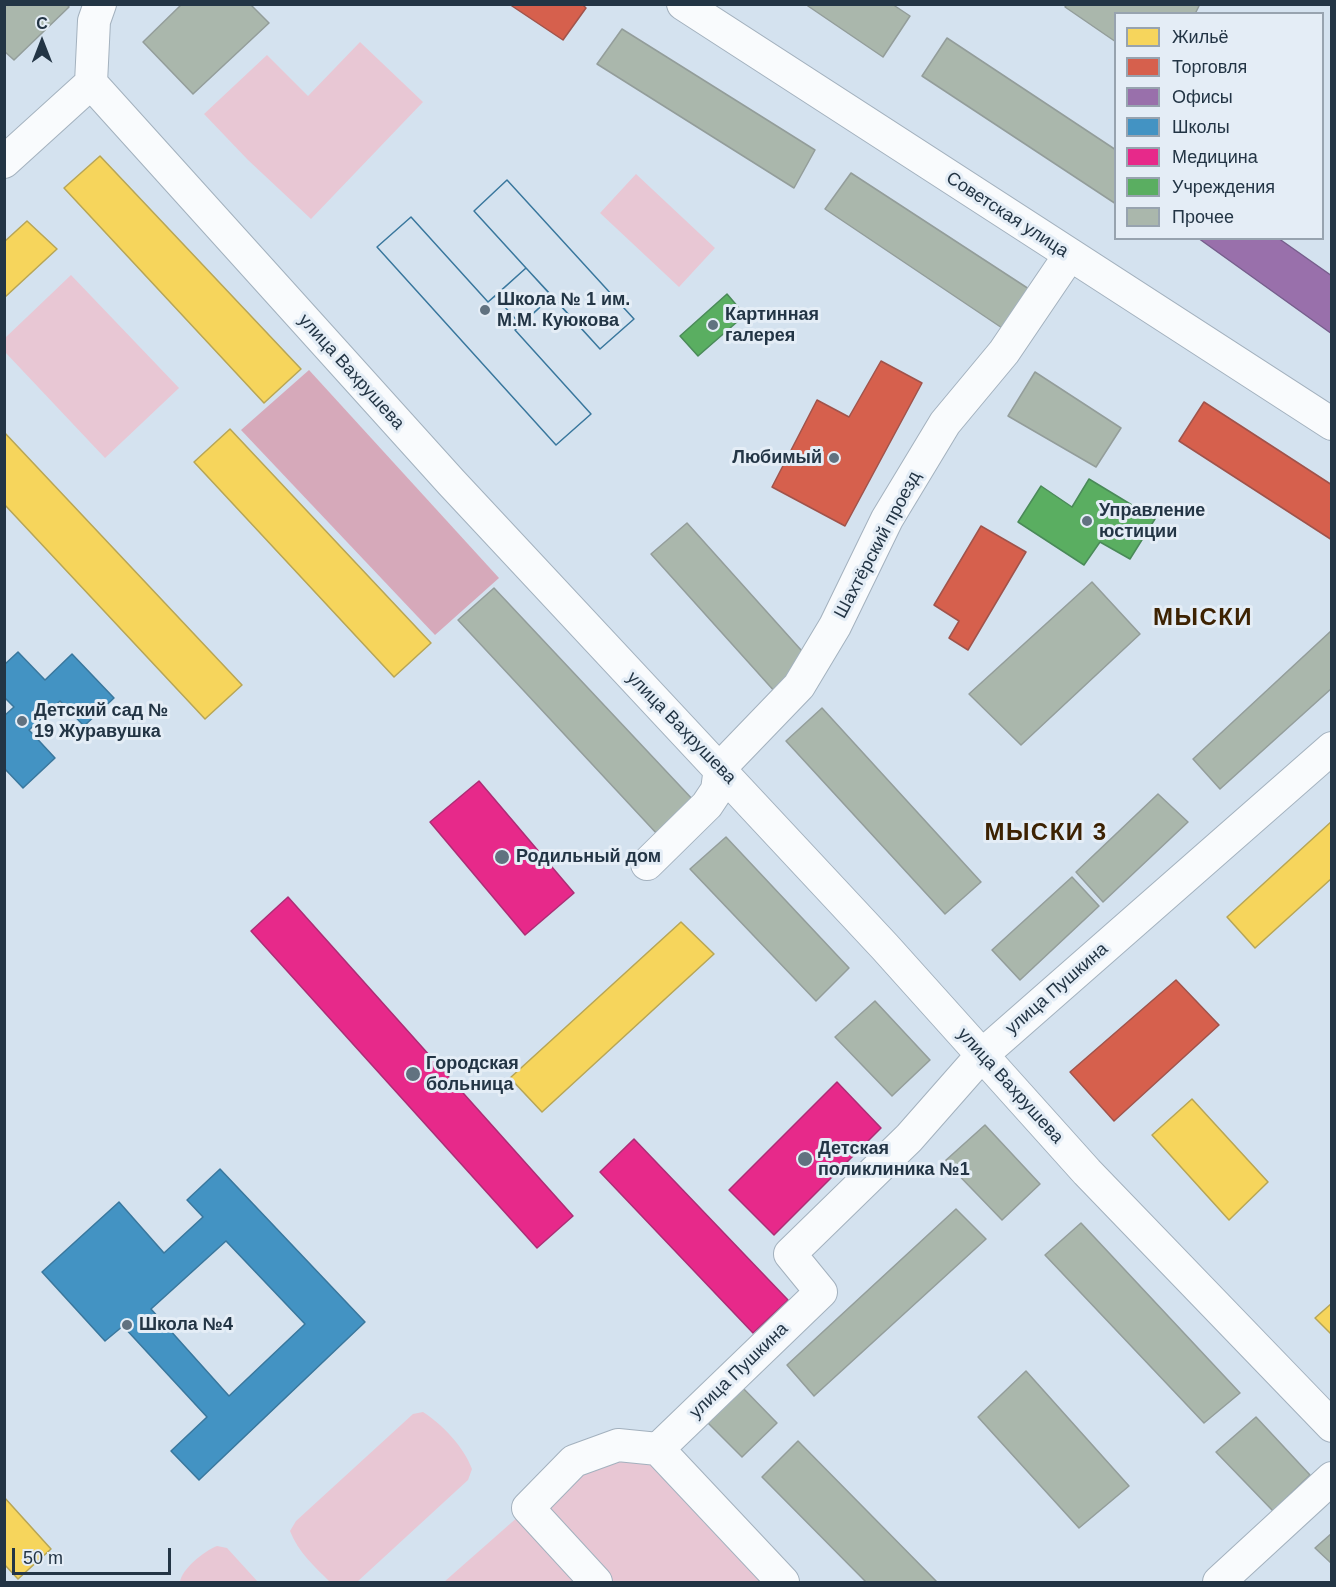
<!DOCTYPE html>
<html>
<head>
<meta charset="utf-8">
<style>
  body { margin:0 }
  #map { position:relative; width:1336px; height:1587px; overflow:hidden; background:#d4e2ef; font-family:Helvetica,sans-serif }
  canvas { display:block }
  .frame { position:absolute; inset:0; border:6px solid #233545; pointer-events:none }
  .legend { position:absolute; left:1114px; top:12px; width:210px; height:228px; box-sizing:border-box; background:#e4edf6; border:2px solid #97a3af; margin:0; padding:8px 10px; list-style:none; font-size:18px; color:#233545 }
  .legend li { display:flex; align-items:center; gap:12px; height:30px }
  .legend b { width:30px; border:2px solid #97a3af }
  .north { position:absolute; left:12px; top:12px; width:60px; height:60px; -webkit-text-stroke:4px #e4edf6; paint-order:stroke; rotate:0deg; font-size:16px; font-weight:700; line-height:24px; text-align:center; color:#233545 }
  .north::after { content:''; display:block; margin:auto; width:21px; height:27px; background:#233545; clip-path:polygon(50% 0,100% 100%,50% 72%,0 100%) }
  .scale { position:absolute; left:12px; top:1548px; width:159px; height:27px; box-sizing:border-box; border:3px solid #233545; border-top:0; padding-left:8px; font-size:18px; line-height:21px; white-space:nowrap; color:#233545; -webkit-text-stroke:4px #e4edf6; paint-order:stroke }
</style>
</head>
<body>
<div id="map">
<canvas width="1336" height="1587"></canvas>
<div class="frame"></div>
<ul class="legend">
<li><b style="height:16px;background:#f6d55c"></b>Жильё</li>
<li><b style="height:16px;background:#d6604d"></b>Торговля</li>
<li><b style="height:16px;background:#9970ab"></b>Офисы</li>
<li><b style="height:16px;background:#4393c3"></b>Школы</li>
<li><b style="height:16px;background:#e7298a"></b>Медицина</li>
<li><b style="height:16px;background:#5aae61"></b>Учреждения</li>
<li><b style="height:16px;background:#aab7ac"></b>Прочее</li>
</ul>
<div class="north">С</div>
<div class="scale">50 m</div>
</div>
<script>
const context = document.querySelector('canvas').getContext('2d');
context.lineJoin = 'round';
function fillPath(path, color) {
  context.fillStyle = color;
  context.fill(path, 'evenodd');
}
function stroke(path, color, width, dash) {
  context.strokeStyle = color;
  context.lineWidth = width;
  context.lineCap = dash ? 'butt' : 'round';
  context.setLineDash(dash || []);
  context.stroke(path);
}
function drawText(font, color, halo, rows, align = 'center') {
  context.font = font + ' Helvetica,sans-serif';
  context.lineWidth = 6;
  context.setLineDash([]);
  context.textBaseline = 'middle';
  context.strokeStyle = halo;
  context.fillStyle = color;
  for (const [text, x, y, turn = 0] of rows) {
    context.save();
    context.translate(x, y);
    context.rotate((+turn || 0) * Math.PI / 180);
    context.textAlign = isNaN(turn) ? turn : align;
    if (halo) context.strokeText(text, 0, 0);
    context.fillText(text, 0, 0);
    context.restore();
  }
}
fillPath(new Path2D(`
  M 360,42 L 423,102 L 311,219 L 248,160 L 204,114 L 267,55 L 308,96 Z
  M 636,174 L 715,248 L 679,287 L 600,213 Z
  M 71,275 L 179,388 L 105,458 L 5,352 L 5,338 Z
  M 423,1412 C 443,1425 464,1447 472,1469 L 468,1480 L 357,1582 L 330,1582 C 315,1567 298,1552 290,1531 L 296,1521 L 413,1414 Z
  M 658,1449 L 783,1582 L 444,1582 L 528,1508 L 574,1461 Z
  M 217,1546 L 227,1548 L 258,1582 L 180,1582 C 182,1569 204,1551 217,1546 Z`), '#e8c7d4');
fillPath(new Path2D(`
  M 309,370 L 499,578 L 435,635 L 241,430 Z`), '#d6a9ba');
const homes = new Path2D(`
  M 100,156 L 301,369 L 264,403 L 64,188 Z
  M 27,221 L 57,249 L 4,298 L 4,242 Z
  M 230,429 L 431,643 L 394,677 L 194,462 Z
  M 4,432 L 242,685 L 205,719 L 4,504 Z
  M 1332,821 L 1332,878 L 1255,948 L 1227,917 Z
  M 681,922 L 714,954 L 542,1112 L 510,1078 Z
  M 1192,1099 L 1268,1182 L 1229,1220 L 1152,1135 Z
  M 1332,1303 L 1332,1335 L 1315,1318 Z
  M 4,1497 L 51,1549 L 18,1579 L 4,1564 Z`);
fillPath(homes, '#f6d55c');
stroke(homes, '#b7a555', 1.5);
const shops = new Path2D(`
  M 509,4 L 582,4 L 586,8 L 563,40 Z
  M 881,361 L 922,383 L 845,526 L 772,487 L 817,400 L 849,417 Z
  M 1204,402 L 1332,485 L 1332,540 L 1179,441 Z
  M 981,526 L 1026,552 L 968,650 L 949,638 L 959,621 L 934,605 Z
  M 1176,980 L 1219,1025 L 1114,1121 L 1070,1072 Z`);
fillPath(shops, '#d6604d');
stroke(shops, '#a0534b', 1.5);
const offices = new Path2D(`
  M 1198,238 L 1278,238 L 1332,276 L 1332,334 Z`);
fillPath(offices, '#9970ab');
stroke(offices, '#765e8c', 1.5);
const schools = new Path2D(`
  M 507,180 L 634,319 L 600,349 L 552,296 L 515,330 L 591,414 L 556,445 L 377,247 L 411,217 L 488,302 L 526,268 L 474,211 Z
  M 507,180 L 634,319 L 600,349 L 474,211 Z
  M 411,217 L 488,302 L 495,296 L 521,325 L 515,330 L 591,414 L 556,445 L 377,247 Z
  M 526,268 L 552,296 L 521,325 L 495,296 Z
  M 18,652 L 45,680 L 72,654 L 114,698 L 84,726 L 60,701 L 29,730 L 55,758 L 23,788 L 4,768 L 4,716 L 14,707 L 4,697 L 4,665 Z
  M 220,1169 L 365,1322 L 199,1480 L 171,1451 L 207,1417 L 123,1326 L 105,1341 L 42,1272 L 119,1202 L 164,1253 L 203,1217 L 187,1200 ZM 226,1241 L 305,1324 L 229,1396 L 151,1309 Z`);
fillPath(schools, '#4393c3');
stroke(schools, '#39779d', 1.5);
const health = new Path2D(`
  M 479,781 L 574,893 L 525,935 L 430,822 Z
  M 288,897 L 573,1216 L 537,1248 L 251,931 Z
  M 837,1082 L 881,1128 L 774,1235 L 729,1190 Z
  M 634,1139 L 788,1300 L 753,1333 L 600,1172 Z`);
fillPath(health, '#e7298a');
stroke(health, '#ac2d75', 1.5);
const public = new Path2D(`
  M 727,294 L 745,315 L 698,356 L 680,336 Z
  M 1089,479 L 1155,519 L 1130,559 L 1100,542 L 1084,565 L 1018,522 L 1041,486 L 1072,507 Z`);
fillPath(public, '#5aae61');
stroke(public, '#4a8a59', 1.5);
const building = new Path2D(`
  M 4,4 L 67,4 L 69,7 L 14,60 L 4,51 Z
  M 182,4 L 250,4 L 269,23 L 193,94 L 143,42 Z
  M 805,4 L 892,4 L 910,16 L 883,57 Z
  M 1067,4 L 1200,4 L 1195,14 L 1116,14 L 1116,42 L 1065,7 Z
  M 622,29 L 815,150 L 794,188 L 597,64 Z
  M 947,38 L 1116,150 L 1116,204 L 922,76 Z
  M 851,173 L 1032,291 L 1008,332 L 825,209 Z
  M 1035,372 L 1121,428 L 1096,467 L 1008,416 Z
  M 687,523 L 810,660 L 776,693 L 651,554 Z
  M 1092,582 L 1140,634 L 1021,745 L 969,694 Z
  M 494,588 L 695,802 L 658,835 L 458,620 Z
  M 1332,630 L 1332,688 L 1220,789 L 1193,759 Z
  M 822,708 L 981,882 L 945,914 L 786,741 Z
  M 1158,794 L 1188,822 L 1103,902 L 1076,872 Z
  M 726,837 L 849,968 L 816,1001 L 690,869 Z
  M 1072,877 L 1099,906 L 1020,980 L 992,950 Z
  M 875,1001 L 930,1060 L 892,1096 L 835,1037 Z
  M 985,1125 L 1040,1184 L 1002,1220 L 945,1161 Z
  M 956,1209 L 986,1239 L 814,1396 L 787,1365 Z
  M 1081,1223 L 1240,1393 L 1204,1423 L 1045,1255 Z
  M 1026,1371 L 1129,1486 L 1079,1528 L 978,1417 Z
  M 739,1384 L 777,1423 L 742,1457 L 704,1419 Z
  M 1256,1417 L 1310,1475 L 1273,1511 L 1216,1452 Z
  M 798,1441 L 937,1582 L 866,1582 L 762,1477 Z
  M 1332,1533 L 1332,1564 L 1315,1548 Z`);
fillPath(building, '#aab7ac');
stroke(building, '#939d9a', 1.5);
const minor = new Path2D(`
  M 100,4 L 94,21 L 91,83 L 451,482 L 885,947 L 1087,1172 L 1332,1426
  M 683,4 L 1332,424
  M 4,162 L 91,83
  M 647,864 L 707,805 L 717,790 L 720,768 L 799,686 L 835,626 L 887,519 L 945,423 L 1004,352 L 1069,256
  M 658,1449 L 821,1292 L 790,1254 L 909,1138 L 982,1055 L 1332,748
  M 658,1449 L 783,1582
  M 596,1582 L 528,1508 L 574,1461 L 618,1445 L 658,1449
  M 1219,1582 L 1332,1478`);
stroke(minor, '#a3b1be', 34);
stroke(minor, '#f9fbfd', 32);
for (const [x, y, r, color] of [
  [485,310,6,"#617280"],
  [713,325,6,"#617280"],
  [834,458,6,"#617280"],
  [1087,521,6,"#617280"],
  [22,721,6,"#617280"],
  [502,857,8,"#617280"],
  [413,1074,8,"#617280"],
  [805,1159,8,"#617280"],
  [127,1325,6,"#617280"]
]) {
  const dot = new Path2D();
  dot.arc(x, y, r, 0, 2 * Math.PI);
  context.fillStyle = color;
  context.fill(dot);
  stroke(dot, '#e4edf6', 2);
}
drawText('18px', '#233545', '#e4edf6', [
  ["Советская улица",1007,215,33],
  ["улица Вахрушева",351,372,48],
  ["Шахтёрский проезд",878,545,-62],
  ["улица Вахрушева",681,728,46],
  ["улица Пушкина",1057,989,-41],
  ["улица Вахрушева",1010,1086,48],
  ["улица Пушкина",739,1371,-44]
]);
drawText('bold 18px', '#233545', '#e4edf6', [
  ["Школа № 1 им.",497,300],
  ["М.М. Куюкова",497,321],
  ["Картинная",725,315],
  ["галерея",725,336],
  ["Любимый",822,458,"right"],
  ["Управление",1099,511],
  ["юстиции",1099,532],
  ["Детский сад №",34,711],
  ["19 Журавушка",34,732],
  ["Родильный дом",516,857],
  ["Городская",426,1064],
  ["больница",426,1085],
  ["Детская",818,1149],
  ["поликлиника №1",818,1170],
  ["Школа №4",139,1325]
], 'left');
context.letterSpacing = '1.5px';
drawText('bold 24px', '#3d2202', '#e4edf6', [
  ["МЫСКИ",1203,618],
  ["МЫСКИ 3",1046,833]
]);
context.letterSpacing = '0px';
</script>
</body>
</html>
